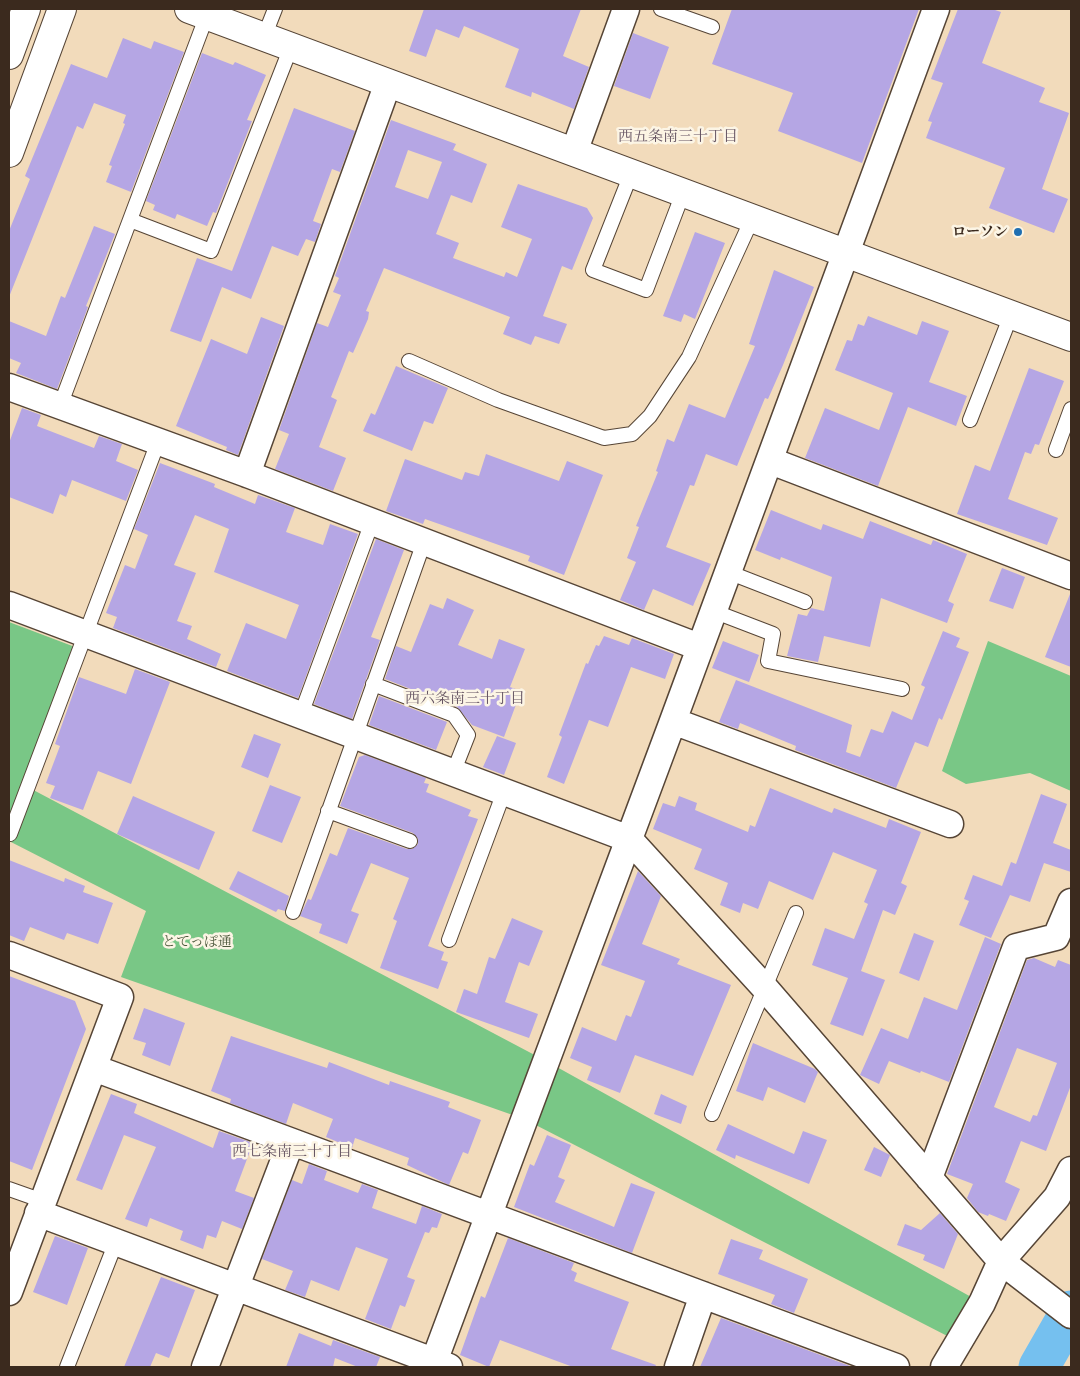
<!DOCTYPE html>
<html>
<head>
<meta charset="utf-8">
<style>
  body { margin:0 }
  #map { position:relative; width:1080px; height:1376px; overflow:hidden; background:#f2dbbb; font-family:"Libre Caslon Text",serif }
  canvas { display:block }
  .frame { position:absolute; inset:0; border:10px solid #3b2a1e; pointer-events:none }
</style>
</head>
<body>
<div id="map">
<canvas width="1080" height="1376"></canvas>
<div class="frame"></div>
</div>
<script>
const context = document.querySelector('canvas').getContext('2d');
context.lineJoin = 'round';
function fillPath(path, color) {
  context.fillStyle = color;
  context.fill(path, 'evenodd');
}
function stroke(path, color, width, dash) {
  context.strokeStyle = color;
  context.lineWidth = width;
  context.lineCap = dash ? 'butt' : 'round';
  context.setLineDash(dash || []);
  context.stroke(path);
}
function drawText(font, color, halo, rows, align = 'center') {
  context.font = font + ' "Libre Caslon Text","Noto Serif JP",serif';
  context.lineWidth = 5;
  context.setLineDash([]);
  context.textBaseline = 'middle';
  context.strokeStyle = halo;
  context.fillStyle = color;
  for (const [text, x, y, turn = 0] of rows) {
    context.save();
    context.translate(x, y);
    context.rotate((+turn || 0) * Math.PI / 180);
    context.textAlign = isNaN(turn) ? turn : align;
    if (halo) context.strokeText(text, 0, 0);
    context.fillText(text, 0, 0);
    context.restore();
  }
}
fillPath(new Path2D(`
  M 9,622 L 75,647 L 22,784 L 546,1061 L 982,1303 L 959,1342 L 524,1119 L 121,977 L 146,911 L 9,841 Z
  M 988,641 L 1071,676 L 1071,791 L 1030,773 L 966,784 L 942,771 Z`), '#79c786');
stroke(new Path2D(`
  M 1039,1367 L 1071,1311`), '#75c0ef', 41);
fillPath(new Path2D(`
  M 424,9 L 581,9 L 563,56 L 589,67 L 574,109 L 532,92 L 531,97 L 505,87 L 519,49 L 464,26 L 459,38 L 436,29 L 426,57 L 409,51 Z
  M 732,9 L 919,9 L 862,163 L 778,131 L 793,93 L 712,64 Z
  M 958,9 L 992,9 L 1001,12 L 982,63 L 1045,88 L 1039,102 L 1069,113 L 1042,189 L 1068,199 L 1054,233 L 989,208 L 1005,168 L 926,138 L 932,122 L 928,121 L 943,83 L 931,79 Z
  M 633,33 L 669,47 L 650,99 L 614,86 Z
  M 123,38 L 151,49 L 154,41 L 184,52 L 131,192 L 106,182 L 112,166 L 109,165 L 125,124 L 123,123 L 126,115 L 94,103 L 83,129 L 77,126 L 9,297 L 9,231 L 30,179 L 25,176 L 71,64 L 107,78 Z
  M 202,53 L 233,65 L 235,62 L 266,75 L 247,120 L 252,121 L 216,213 L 213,212 L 207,226 L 177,214 L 175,219 L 153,210 L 155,205 L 146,201 Z
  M 294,108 L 355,131 L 340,172 L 332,169 L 313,221 L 321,224 L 315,242 L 306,239 L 298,256 L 272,246 L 251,299 L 222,287 L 201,342 L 170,331 L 197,258 L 232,271 Z
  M 391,120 L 456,144 L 453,150 L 487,164 L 472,203 L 451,195 L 436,234 L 459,243 L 453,258 L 504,277 L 506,272 L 517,277 L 532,239 L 501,227 L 518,184 L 587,208 L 593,218 L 572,270 L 562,266 L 543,316 L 567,324 L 559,344 L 535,336 L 531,345 L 503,334 L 510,317 L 384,268 L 366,311 L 369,312 L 368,319 L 353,353 L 349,351 L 331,397 L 337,400 L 319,447 L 346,458 L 333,491 L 275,469 L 289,434 L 279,430 L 317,323 L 328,327 L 341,295 L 333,292 L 339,278 L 335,276 ZM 408,150 L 442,162 L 428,199 L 395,187 Z
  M 94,226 L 115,234 L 86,306 L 88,307 L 57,389 L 16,373 L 21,363 L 9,358 L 9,321 L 46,336 L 61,296 L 65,298 Z
  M 695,232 L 725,243 L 695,319 L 684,314 L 681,322 L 663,316 Z
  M 774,270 L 814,287 L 783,365 L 768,399 L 765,398 L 737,466 L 706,454 L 694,486 L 690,485 L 666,547 L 711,564 L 693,606 L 653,589 L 644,610 L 620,600 L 636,562 L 627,558 L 639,527 L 636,526 L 658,472 L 656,471 L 667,439 L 674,442 L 689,404 L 725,418 L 755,346 L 749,344 Z
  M 868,316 L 917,335 L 922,321 L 949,331 L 929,382 L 967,396 L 956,426 L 908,407 L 878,486 L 805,458 L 825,408 L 879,430 L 893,393 L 835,370 L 847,340 L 852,341 L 858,324 L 864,326 Z
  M 261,317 L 284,326 L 238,455 L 226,450 L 227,447 L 176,426 L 211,339 L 247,354 Z
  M 396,366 L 448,388 L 433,424 L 424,421 L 412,451 L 363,431 L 371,413 L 375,415 Z
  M 1029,368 L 1064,381 L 1039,445 L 1035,444 L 1031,454 L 1025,452 L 1008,499 L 1058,518 L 1047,545 L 957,514 L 975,465 L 990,471 Z
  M 22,408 L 41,415 L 37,426 L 94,448 L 99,436 L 122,444 L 116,461 L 138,470 L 126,501 L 72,480 L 66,497 L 60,494 L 53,514 L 9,497 L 9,443 Z
  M 486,454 L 559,481 L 567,461 L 603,475 L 564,575 L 528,561 L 530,556 L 425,519 L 423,524 L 386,511 L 405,459 L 462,480 L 465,472 L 479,476 Z
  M 160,463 L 215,484 L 214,487 L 255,504 L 258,495 L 295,508 L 286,532 L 323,545 L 330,524 L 358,534 L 298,698 L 227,671 L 246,623 L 286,639 L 299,605 L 214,572 L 229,529 L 195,515 L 174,565 L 196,573 L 177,621 L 192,626 L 187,639 L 221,654 L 216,667 L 113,628 L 117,617 L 106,613 L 125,565 L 135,569 L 148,535 L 134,529 Z
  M 771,510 L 821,530 L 823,524 L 863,539 L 870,521 L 931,545 L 933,540 L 967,554 L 948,601 L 954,604 L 947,623 L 881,598 L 870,647 L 824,636 L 818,662 L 787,656 L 798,614 L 807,616 L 811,608 L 824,611 L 832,577 L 781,557 L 780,560 L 755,550 Z
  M 376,539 L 404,550 L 371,637 L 380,640 L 352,719 L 314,704 Z
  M 1002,568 L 1025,577 L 1013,609 L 989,601 Z
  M 1070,594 L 1071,594 L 1071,667 L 1045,657 Z
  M 447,598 L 474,610 L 458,645 L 492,659 L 499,639 L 525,649 L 510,687 L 521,691 L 504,737 L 472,725 L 457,707 L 385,679 L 396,646 L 411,652 L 430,604 L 443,609 Z
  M 943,631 L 960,638 L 956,647 L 969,652 L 942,720 L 939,718 L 928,747 L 915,742 L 896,788 L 795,750 L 796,746 L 740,723 L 738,729 L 719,722 L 736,680 L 852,725 L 846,752 L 860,757 L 871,729 L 883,733 L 892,711 L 912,720 L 925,687 L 921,685 Z
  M 604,636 L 629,645 L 632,638 L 674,654 L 665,679 L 631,667 L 608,727 L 589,720 L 564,784 L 547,777 L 562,737 L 559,735 L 586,663 L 588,664 L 596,645 L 599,646 Z
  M 723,641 L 759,655 L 749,682 L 712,668 Z
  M 135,669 L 170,682 L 131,784 L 98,771 L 83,810 L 50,798 L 55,786 L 46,783 L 60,746 L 55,744 L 79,677 L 126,694 Z
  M 379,696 L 447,722 L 436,750 L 369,725 Z
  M 254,734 L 281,744 L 268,778 L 241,767 Z
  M 497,736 L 516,743 L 504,775 L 483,767 Z
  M 365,755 L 426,778 L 424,783 L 429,784 L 426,792 L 471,810 L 468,816 L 478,819 L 428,946 L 444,952 L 441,960 L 448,962 L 438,989 L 380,968 L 397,921 L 393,919 L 409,878 L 371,863 L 351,911 L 359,914 L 347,944 L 319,933 L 322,924 L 300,916 L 308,899 L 311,900 L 330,853 L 337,856 L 348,828 L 407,849 L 412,849 L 418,844 L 418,839 L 413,833 L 340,806 L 359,757 Z
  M 270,785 L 301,797 L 282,843 L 252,831 Z
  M 770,788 L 832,813 L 834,808 L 886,828 L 889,819 L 921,832 L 901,883 L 907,886 L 895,915 L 883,910 L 861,971 L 885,980 L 863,1036 L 830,1024 L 848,978 L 812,965 L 825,928 L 854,939 L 868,904 L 864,902 L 877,870 L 833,852 L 813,900 L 769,881 L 758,909 L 743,903 L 740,913 L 720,905 L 728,883 L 694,869 L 702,849 L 653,829 L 663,803 L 675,807 L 679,796 L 697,803 L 695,810 L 748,832 L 750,825 L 755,827 Z
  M 1041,794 L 1067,804 L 1053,843 L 1071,850 L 1071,872 L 1044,863 L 1030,902 L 1010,895 L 991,938 L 959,925 L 969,901 L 964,899 L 973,875 L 1002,886 L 1011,862 L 1016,864 Z
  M 133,796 L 215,832 L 199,870 L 117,834 Z
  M 9,860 L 64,882 L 65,878 L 85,886 L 83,892 L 113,903 L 98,944 L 67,933 L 64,940 L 30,927 L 24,941 L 9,935 Z
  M 238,871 L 289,896 L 285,911 L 278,909 L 276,912 L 229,889 Z
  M 638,871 L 661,896 L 642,944 L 680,959 L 677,964 L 731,985 L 693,1076 L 635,1055 L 620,1093 L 587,1080 L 592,1067 L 570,1058 L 582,1027 L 616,1041 L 626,1015 L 631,1017 L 645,981 L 601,965 Z
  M 512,918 L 543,931 L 529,966 L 519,962 L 505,1002 L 538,1014 L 529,1038 L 456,1012 L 464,989 L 477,994 L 489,957 L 495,959 Z
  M 914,933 L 934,941 L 919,981 L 899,973 Z
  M 985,937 L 1001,944 L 949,1082 L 921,1071 L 920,1073 L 889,1061 L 879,1084 L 860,1075 L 881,1028 L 908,1039 L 924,997 L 957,1010 Z
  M 1034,958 L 1055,967 L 1058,960 L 1071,965 L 1071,1085 L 1046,1151 L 1021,1141 L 1005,1182 L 1020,1189 L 1006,1221 L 989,1214 L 988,1216 L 978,1212 L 967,1198 L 973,1184 L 947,1174 L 1027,960 ZM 1017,1048 L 1057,1063 L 1037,1116 L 1033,1115 L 1030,1122 L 994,1107 Z
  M 9,976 L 75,1001 L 86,1029 L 32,1170 L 9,1161 Z
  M 144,1008 L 185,1023 L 170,1066 L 142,1055 L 146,1043 L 133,1039 Z
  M 231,1036 L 327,1068 L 329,1062 L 389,1085 L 390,1081 L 450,1102 L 448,1107 L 481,1120 L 468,1154 L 463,1152 L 449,1185 L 407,1165 L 409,1158 L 355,1138 L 352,1148 L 326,1137 L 333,1119 L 293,1103 L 286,1124 L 230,1103 L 231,1099 L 211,1091 Z
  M 753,1043 L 815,1069 L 818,1072 L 805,1103 L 768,1087 L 763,1101 L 736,1091 Z
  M 111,1094 L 137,1104 L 134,1113 L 213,1148 L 219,1131 L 253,1143 L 235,1191 L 254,1198 L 242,1229 L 222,1221 L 216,1238 L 207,1235 L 203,1249 L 180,1240 L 183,1231 L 150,1218 L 147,1227 L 125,1219 L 156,1147 L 124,1135 L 102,1190 L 76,1180 Z
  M 661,1094 L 687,1106 L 681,1124 L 654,1114 Z
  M 728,1124 L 794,1154 L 803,1131 L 827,1140 L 809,1184 L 736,1155 L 735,1159 L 716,1150 Z
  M 547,1135 L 571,1145 L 558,1177 L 565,1180 L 555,1202 L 614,1227 L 631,1183 L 655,1192 L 632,1253 L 514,1207 L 530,1164 L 534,1166 Z
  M 874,1147 L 890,1155 L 881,1177 L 864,1170 Z
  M 309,1164 L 327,1171 L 324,1180 L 358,1193 L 362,1184 L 378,1190 L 372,1208 L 416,1224 L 422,1206 L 442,1214 L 437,1228 L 432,1227 L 429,1233 L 425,1232 L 407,1277 L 415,1280 L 405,1307 L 400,1305 L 391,1329 L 365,1319 L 388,1259 L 356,1247 L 339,1291 L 311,1280 L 305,1297 L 285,1290 L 293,1271 L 262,1259 L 292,1180 L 302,1184 Z
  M 940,1213 L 958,1234 L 944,1269 L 923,1260 L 925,1255 L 897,1245 L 905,1224 L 921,1230 Z
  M 55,1236 L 88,1248 L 67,1305 L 33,1292 Z
  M 508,1238 L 574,1263 L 571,1270 L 577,1273 L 574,1281 L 629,1302 L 611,1349 L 656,1365 L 655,1367 L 573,1367 L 500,1340 L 489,1367 L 460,1355 L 481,1296 L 485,1298 Z
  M 731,1239 L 763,1250 L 759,1259 L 808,1279 L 794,1313 L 771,1304 L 775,1295 L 718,1274 Z
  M 161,1277 L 195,1290 L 169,1358 L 156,1353 L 150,1367 L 124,1367 Z
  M 721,1318 L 850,1366 L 850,1367 L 700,1367 Z
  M 299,1333 L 331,1346 L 333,1340 L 380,1357 L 376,1367 L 358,1367 L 335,1358 L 333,1367 L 286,1367 Z`), '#b5a6e4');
const service = new Path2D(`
  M 661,9 L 712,27
  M 264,37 L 275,9
  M 631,174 L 593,270 L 646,290 L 683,193
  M 130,220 L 211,251 L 291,47
  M 409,361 L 498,400 L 604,438 L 632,434 L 650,416 L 689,357 L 752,219
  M 60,406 L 207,15
  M 970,420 L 1011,315
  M 1056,450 L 1071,409
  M 728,572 L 805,602
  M 713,611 L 773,634 L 768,661 L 902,689
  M 373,684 L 454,715 L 468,735 L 453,773
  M 300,717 L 372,522
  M 328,811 L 410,841
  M 10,834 L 158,442
  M 293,912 L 424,542
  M 449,940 L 504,792
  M 712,1114 L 796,913
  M 9,1189 L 43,1201
  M 67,1367 L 116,1242`);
const minor = new Path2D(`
  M 574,152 L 626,9
  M 9,387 L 247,474 L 699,647
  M 771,461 L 1071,576
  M 247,474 L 388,83
  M 9,605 L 629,839 L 764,987 L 1001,1261 L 1071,1315
  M 673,721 L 950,824
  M 9,955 L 120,997 L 9,1292
  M 94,1068 L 896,1367
  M 929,1178 L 1016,947 L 1056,937 L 1071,902
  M 38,1213 L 449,1367
  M 205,1367 L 291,1142
  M 432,1367 C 601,915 770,462 936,9
  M 678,1367 L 703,1295
  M 944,1367 L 982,1303 L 1001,1261 L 1057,1197 L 1071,1170`);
const tertiary = new Path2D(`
  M 189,9 L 1071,337`);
const primary = new Path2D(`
  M 9,55 L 26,9
  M 9,153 L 62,9`);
stroke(service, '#564536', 16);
stroke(minor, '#564536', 29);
stroke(tertiary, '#564536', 30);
stroke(primary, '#564536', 30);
stroke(service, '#fff', 14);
stroke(minor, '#fff', 26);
stroke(tertiary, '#fff', 28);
stroke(primary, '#fff', 28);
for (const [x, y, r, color] of [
  [1018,232,5,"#1f6fb2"]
]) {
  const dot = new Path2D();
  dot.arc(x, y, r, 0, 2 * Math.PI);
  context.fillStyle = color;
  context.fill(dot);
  stroke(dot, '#fcf5e5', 2);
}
drawText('bold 14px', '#3b2a1e', '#fcf5e5', [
  ["ローソン",1008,232]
], 'right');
drawText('14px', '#4e593d', '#fcf5e5', [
  ["とてっぽ通",197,942]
]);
drawText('15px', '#665563', '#fcf5e5', [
  ["西五条南三十丁目",678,137],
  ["西六条南三十丁目",465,699],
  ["西七条南三十丁目",292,1152]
]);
</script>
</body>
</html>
